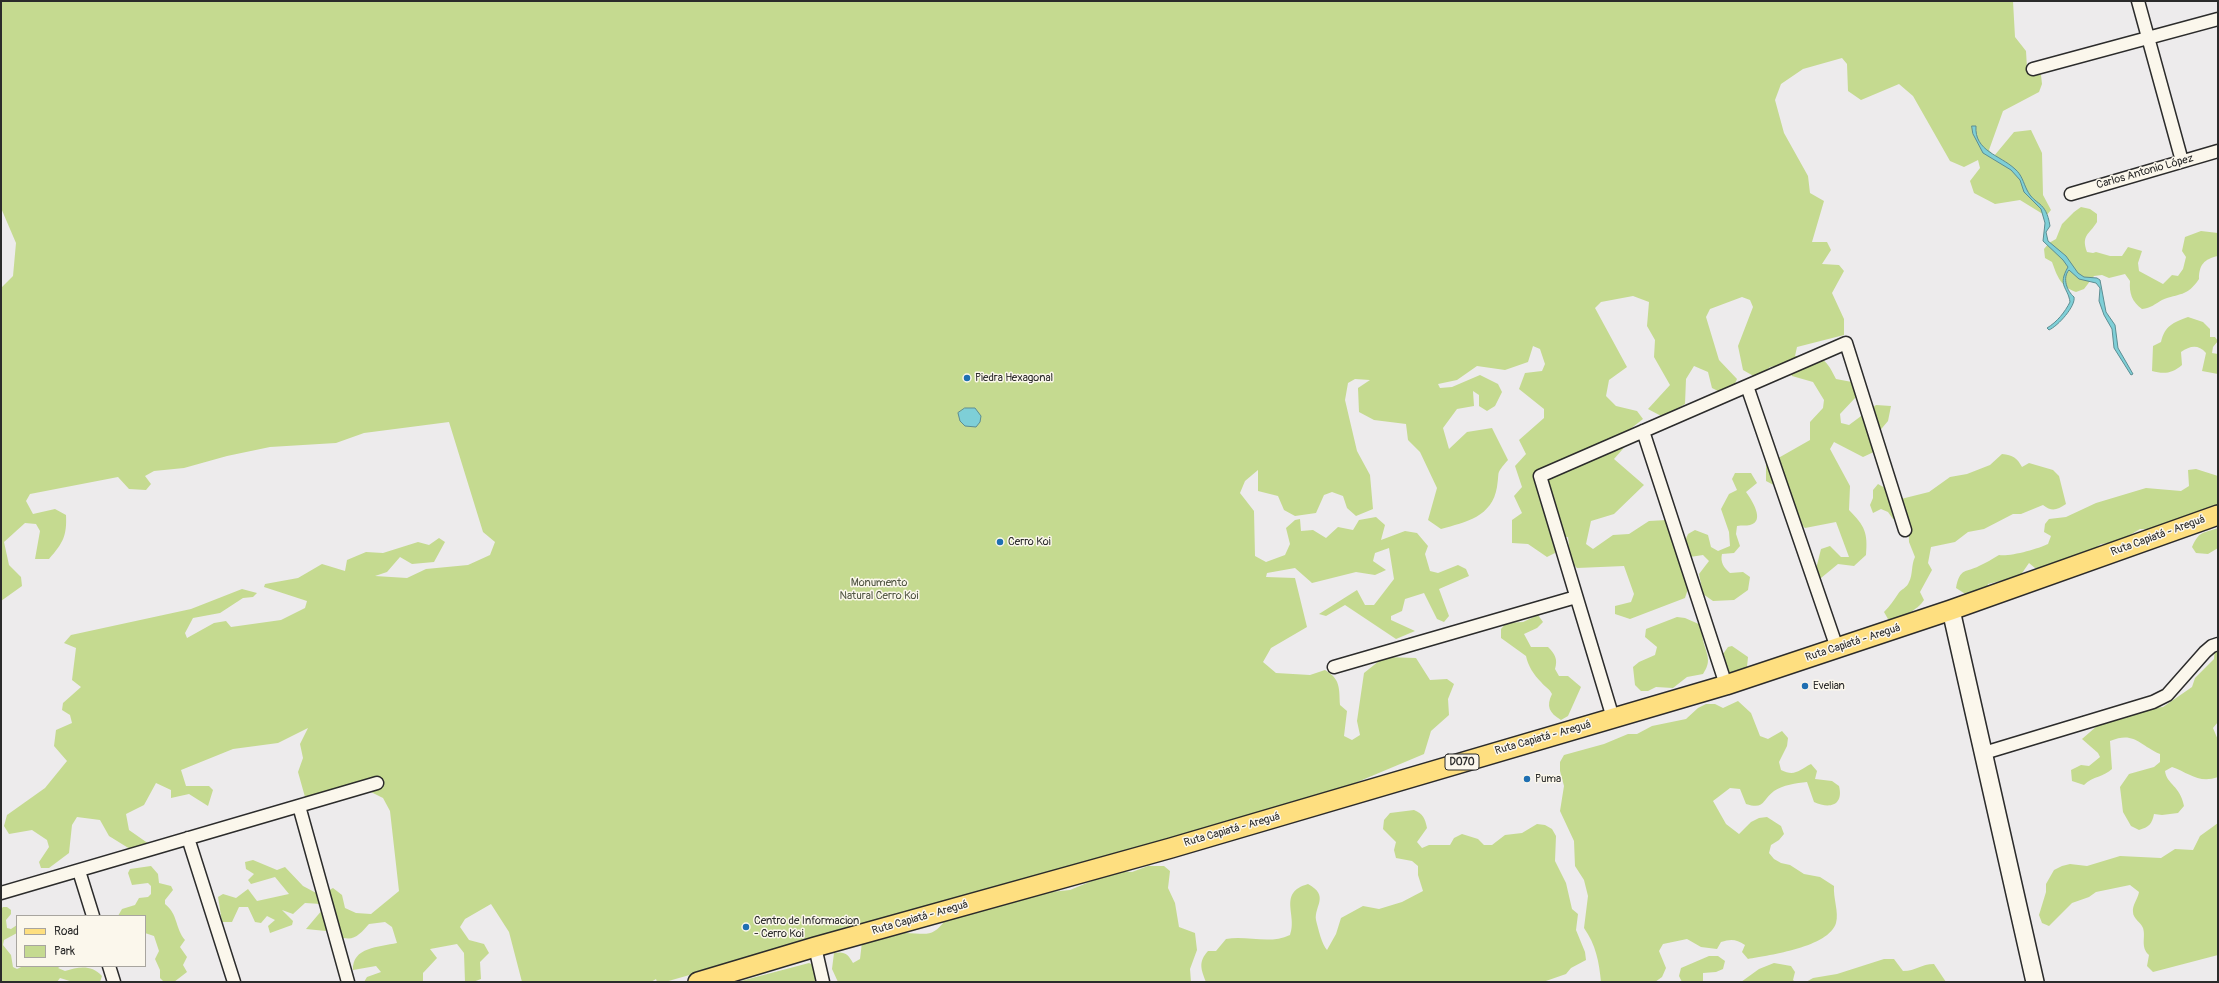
<!DOCTYPE html>
<html>
<head>
<meta charset="utf-8">
<style>
  body { margin:0 }
  #map { position:relative; width:2219px; height:983px; overflow:hidden; background:#edebec; font-family:Pangolin,sans-serif }
  canvas { display:block }
  .frame { position:absolute; inset:0; border:2px solid #2b2b2b; pointer-events:none }
  .legend { position:absolute; left:16px; top:915px; width:130px; height:52px; box-sizing:border-box; background:#fbf7ec; border:1px solid #a8a59f; margin:0; padding:5px 7px; list-style:none; font-size:12px; color:#2b2b2b }
  .legend li { display:flex; align-items:center; gap:8px; height:20px }
  .legend b { width:20px; border:1px solid #a8a59f }
</style>
</head>
<body>
<div id="map">
<canvas width="2219" height="983"></canvas>
<div class="frame"></div>
<ul class="legend">
<li><b style="height:5px;background:#fedf80"></b>Road</li>
<li><b style="height:11px;background:#c5da90"></b>Park</li>
</ul>
</div>
<script>
const context = document.querySelector('canvas').getContext('2d');
context.lineJoin = 'round';
function fillPath(path, color) {
  context.fillStyle = color;
  context.fill(path, 'evenodd');
}
function stroke(path, color, width, dash) {
  context.strokeStyle = color;
  context.lineWidth = width;
  context.lineCap = dash ? 'butt' : 'round';
  context.setLineDash(dash || []);
  context.stroke(path);
}
function drawText(font, color, halo, rows, align = 'center') {
  context.font = font + ' Pangolin,sans-serif';
  context.lineWidth = 3;
  context.setLineDash([]);
  context.textBaseline = 'middle';
  context.strokeStyle = halo;
  context.fillStyle = color;
  for (const [text, x, y, turn = 0] of rows) {
    context.save();
    context.translate(x, y);
    context.rotate((+turn || 0) * Math.PI / 180);
    context.textAlign = isNaN(turn) ? turn : align;
    if (halo) context.strokeText(text, 0, 0);
    context.fillText(text, 0, 0);
    context.restore();
  }
}
fillPath(new Path2D(`
  M 1,1 L 2013,1 L 2015,37 L 2026,51 L 2027,68 L 2041,75 L 2042,84 L 2039,92 L 2003,111 L 1989,150 L 1994,156 L 2014,132 L 2031,130 L 2042,153 L 2043,195 L 2051,210 L 2046,216 L 2020,200 L 1995,204 L 1974,193 L 1970,181 L 1980,168 L 1978,160 L 1964,167 L 1950,161 L 1913,96 L 1899,84 L 1861,100 L 1848,91 L 1847,64 L 1842,58 L 1803,69 L 1781,84 L 1775,100 L 1784,133 L 1808,176 L 1810,193 L 1824,201 L 1812,242 L 1827,242 L 1831,250 L 1822,264 L 1839,265 L 1844,271 L 1832,293 L 1844,319 L 1844,335 L 1797,347 L 1795,356 C 1821,358 1824,354 1836,379 L 1852,382 L 1856,397 L 1840,414 L 1841,423 L 1849,425 L 1876,405 L 1891,406 L 1888,421 L 1877,434 L 1878,450 L 1863,457 L 1834,442 L 1830,449 L 1850,486 L 1849,510 C 1865,526 1868,533 1866,555 L 1854,566 L 1838,564 L 1821,578 L 1815,573 L 1821,549 L 1830,546 L 1841,557 L 1849,557 L 1836,522 L 1805,528 L 1793,516 L 1789,493 L 1766,481 L 1766,465 L 1810,440 L 1810,422 L 1823,408 L 1824,400 L 1813,382 L 1792,376 L 1786,364 L 1770,367 L 1757,378 L 1743,370 L 1738,346 L 1753,307 L 1750,300 L 1742,297 L 1710,309 L 1706,317 L 1719,360 L 1737,379 L 1733,388 L 1718,391 L 1712,388 L 1708,372 L 1694,366 L 1686,379 L 1685,404 L 1663,417 L 1648,409 L 1670,385 L 1654,357 L 1655,340 L 1647,326 L 1649,302 L 1633,296 L 1601,302 L 1595,308 L 1627,367 L 1609,380 L 1606,396 L 1616,406 L 1637,411 L 1643,419 L 1624,434 L 1629,442 L 1614,459 L 1644,485 L 1614,514 L 1591,521 L 1586,544 L 1593,549 L 1613,535 L 1629,534 L 1649,521 L 1667,520 L 1690,583 L 1685,598 L 1630,619 L 1615,614 L 1615,606 L 1631,602 L 1634,594 L 1624,566 L 1577,568 L 1571,562 L 1568,537 L 1560,537 L 1555,553 L 1547,557 L 1528,544 L 1512,543 L 1512,520 L 1522,513 L 1514,496 L 1522,487 L 1515,466 L 1526,454 L 1519,440 L 1544,418 L 1544,409 L 1519,389 L 1525,373 L 1542,371 L 1545,364 L 1540,349 L 1533,346 L 1528,362 L 1505,370 L 1477,366 L 1457,380 L 1438,384 L 1440,388 L 1452,387 L 1480,375 L 1498,384 L 1502,392 L 1495,406 L 1487,411 L 1479,406 L 1479,395 L 1473,391 L 1474,406 L 1457,409 L 1443,428 L 1449,449 L 1467,432 L 1492,428 L 1508,460 C 1495,475 1500,470 1497,487 C 1492,517 1466,522 1441,529 L 1428,520 L 1437,488 L 1420,452 L 1408,440 L 1406,424 L 1374,420 L 1359,412 L 1358,388 L 1370,380 L 1355,379 L 1348,383 L 1345,400 L 1357,451 L 1370,475 L 1373,509 L 1356,516 L 1347,508 L 1343,496 L 1332,492 L 1324,495 L 1316,513 L 1295,516 L 1284,510 L 1278,496 L 1258,491 L 1258,470 L 1245,481 L 1240,493 L 1254,511 L 1255,556 L 1266,562 L 1285,555 L 1290,544 L 1286,528 L 1295,520 L 1300,519 L 1301,531 L 1313,530 L 1326,538 L 1338,527 L 1353,530 L 1359,520 L 1376,517 L 1385,525 L 1381,540 L 1405,531 L 1417,533 L 1428,546 L 1425,554 L 1430,571 L 1438,573 L 1458,565 L 1466,569 L 1469,576 L 1439,589 L 1449,616 L 1444,622 L 1437,619 L 1424,593 L 1405,599 L 1402,611 L 1391,616 L 1391,620 L 1415,631 L 1396,639 L 1345,605 L 1326,616 L 1319,614 L 1357,590 L 1365,605 L 1374,605 L 1394,579 L 1389,548 L 1375,553 L 1373,561 L 1386,570 L 1375,575 L 1356,572 L 1312,583 L 1295,568 L 1267,573 L 1266,577 L 1295,578 L 1307,627 L 1271,648 L 1263,662 L 1276,673 L 1310,675 L 1325,670 C 1341,679 1339,689 1340,705 L 1347,711 L 1344,736 L 1352,740 L 1360,735 L 1357,721 L 1364,673 L 1384,657 L 1416,658 L 1430,680 L 1447,679 L 1454,684 L 1448,699 L 1449,715 L 1431,731 L 1424,754 L 1355,783 L 1343,794 L 1314,803 L 1280,806 L 1254,827 L 1183,834 L 665,982 L 657,982 L 656,979 L 651,982 L 522,982 L 509,932 L 491,904 L 465,919 L 460,927 L 469,940 L 484,944 L 489,953 L 480,962 L 481,979 L 473,982 L 465,982 L 464,953 L 457,944 L 430,949 L 437,958 L 423,973 L 423,982 L 364,982 L 367,977 L 381,972 L 376,966 L 353,970 C 352,947 379,947 397,943 L 392,927 L 385,922 L 369,924 C 360,934 353,943 339,936 L 337,927 L 326,931 L 306,929 L 323,909 L 321,904 L 305,903 L 293,914 L 282,910 L 293,921 L 292,925 L 270,933 L 268,926 L 275,920 L 267,916 L 261,923 L 255,922 L 248,907 L 239,907 L 232,922 L 222,922 L 218,897 L 223,894 L 236,898 L 248,889 L 257,901 L 289,894 L 275,877 L 251,884 L 248,880 L 254,874 L 246,869 L 245,862 L 253,860 L 277,870 L 285,867 L 303,886 L 320,895 L 333,888 L 342,895 L 345,908 L 356,913 L 371,914 L 399,891 L 390,811 L 383,798 L 371,792 L 342,791 L 314,801 L 305,797 L 298,772 L 303,758 L 300,744 L 308,728 L 278,743 L 233,749 L 181,770 L 186,786 L 209,786 L 213,790 L 208,806 L 189,794 L 171,798 L 171,790 L 156,783 L 144,805 L 126,814 L 129,830 L 149,844 L 138,854 L 109,836 L 100,820 L 77,817 L 72,825 L 69,853 L 49,868 L 41,868 L 39,862 L 49,847 L 47,840 L 32,830 L 9,834 L 4,826 L 7,815 L 45,788 L 67,761 L 54,746 L 56,730 L 72,723 L 70,715 L 62,710 L 63,703 L 81,687 L 72,680 L 76,648 L 64,643 L 71,635 L 191,609 L 242,589 L 257,593 L 253,597 L 243,598 L 220,613 L 193,618 L 185,633 L 187,638 L 214,623 L 226,621 L 231,627 L 281,620 L 305,608 L 307,601 L 264,587 L 265,584 L 298,578 L 322,564 L 345,571 L 347,560 L 366,552 L 383,553 L 418,542 L 429,545 L 439,538 L 445,542 L 434,562 L 412,564 L 400,557 L 387,572 L 375,576 L 407,578 L 426,569 L 468,565 L 490,555 L 495,542 L 483,532 L 449,422 L 364,433 L 336,443 L 270,447 L 227,456 L 184,468 L 154,471 L 145,476 L 151,484 L 146,490 L 129,489 L 118,477 L 30,494 L 26,501 L 33,514 L 55,509 L 66,515 C 67,536 63,543 49,559 L 35,559 L 40,531 L 36,524 L 25,523 L 4,542 L 9,565 L 21,577 L 22,586 L 1,601 L 1,293 L 2,287 L 13,276 L 16,243 L 1,208 Z
  M 2081,207 L 2090,209 L 2097,214 L 2097,222 C 2089,235 2081,235 2087,252 L 2093,253 L 2096,252 L 2110,256 L 2122,256 L 2128,247 L 2142,251 L 2138,263 L 2139,271 L 2163,284 L 2172,275 L 2178,276 L 2183,269 L 2186,257 L 2182,251 L 2185,237 L 2201,231 L 2218,233 L 2218,256 C 2204,259 2199,265 2199,279 C 2187,297 2179,293 2162,300 C 2155,304 2151,308 2142,309 C 2132,302 2129,293 2130,281 L 2125,274 L 2109,278 L 2102,275 L 2094,276 L 2084,289 L 2076,292 C 2061,287 2057,276 2052,262 L 2045,258 L 2044,249 L 2049,243 L 2056,239 L 2062,224 L 2074,212 Z
  M 2188,317 L 2203,322 L 2210,329 L 2210,337 L 2215,337 L 2218,341 L 2213,347 L 2212,353 L 2218,354 L 2218,374 L 2202,371 L 2206,353 C 2198,344 2190,346 2181,352 L 2182,365 C 2172,374 2163,374 2152,371 L 2153,346 L 2161,342 C 2165,325 2173,323 2188,317 Z
  M 2002,454 C 2013,455 2017,458 2022,467 L 2029,463 L 2053,470 L 2059,476 L 2066,504 C 2057,510 2052,512 2043,505 L 2021,514 L 2013,514 L 1984,529 L 1968,532 L 1955,542 L 1931,547 L 1928,563 L 1932,570 L 1920,592 L 1924,600 C 1918,610 1900,619 1888,619 L 1884,612 C 1890,606 1894,600 1898,594 C 1901,589 1907,588 1909,582 C 1913,575 1911,565 1915,557 L 1909,542 L 1908,517 L 1893,519 L 1888,512 L 1881,509 L 1873,513 L 1870,505 L 1873,498 L 1873,490 L 1878,484 L 1885,488 L 1889,497 L 1897,500 L 1929,492 L 1950,477 L 1967,474 L 1990,465 Z
  M 2196,469 L 2218,476 L 2218,513 L 2164,530 L 2140,529 L 2118,542 L 2101,544 L 2074,563 L 2058,561 L 2044,570 L 2035,568 L 2029,563 L 2020,576 L 1988,584 L 1985,592 L 1970,597 L 1956,588 C 1960,567 1966,573 1979,566 C 1986,563 1992,559 1999,555 C 2009,557 2038,549 2048,544 L 2051,536 L 2044,532 L 2045,524 L 2049,519 L 2066,517 L 2096,503 L 2146,488 L 2181,491 L 2189,486 L 2188,470 Z
  M 1735,473 L 1751,473 L 1757,483 L 1746,492 C 1751,499 1766,521 1750,525 C 1746,526 1742,525 1737,526 L 1736,534 L 1740,546 L 1734,553 L 1722,554 C 1720,562 1724,568 1730,573 L 1743,572 L 1750,577 L 1748,590 L 1734,600 L 1713,601 L 1703,594 L 1699,574 L 1709,561 L 1703,555 L 1690,557 L 1685,541 L 1688,534 L 1695,530 L 1708,535 L 1711,547 L 1718,551 L 1730,546 L 1729,532 L 1721,509 L 1729,494 L 1737,490 L 1732,479 Z
  M 2218,528 L 2218,548 L 2208,554 L 2196,553 L 2192,547 C 2200,530 2202,534 2218,528 Z
  M 1538,615 L 1543,622 L 1537,628 L 1524,634 L 1531,647 L 1548,647 C 1555,654 1558,659 1555,669 L 1559,676 L 1568,676 L 1581,687 L 1568,716 L 1561,720 C 1549,713 1546,706 1552,694 C 1549,688 1545,687 1541,682 C 1534,675 1528,666 1526,656 L 1501,638 L 1501,629 L 1506,623 L 1523,622 Z
  M 1677,617 L 1685,618 L 1701,625 C 1702,631 1702,638 1704,644 C 1708,657 1711,662 1703,674 L 1687,677 L 1673,688 L 1656,687 L 1648,691 L 1641,691 L 1635,685 L 1633,667 L 1639,662 L 1655,655 L 1657,647 L 1645,637 L 1646,629 Z
  M 2218,638 L 2218,722 L 2213,728 L 2218,740 L 2218,777 C 2199,784 2189,773 2172,767 L 2165,771 C 2167,785 2180,785 2184,806 L 2178,813 L 2162,815 L 2154,814 C 2152,824 2149,827 2139,830 L 2131,826 L 2123,812 L 2120,787 L 2129,774 L 2154,767 L 2160,762 L 2160,754 C 2138,744 2134,731 2110,741 L 2112,769 C 2104,777 2093,776 2084,785 L 2072,781 L 2071,770 L 2081,765 L 2089,766 L 2100,757 L 2098,753 L 2082,739 L 2105,719 L 2133,707 L 2154,708 L 2163,707 L 2192,687 L 2195,678 L 2214,659 L 2215,645 Z
  M 1732,646 L 1748,657 L 1747,667 L 1739,670 L 1737,674 L 1729,676 L 1723,654 L 1728,647 Z
  M 1738,701 L 1751,713 L 1760,736 L 1768,739 L 1782,731 L 1788,738 L 1787,746 L 1779,762 L 1781,770 C 1795,777 1799,770 1811,764 L 1817,771 L 1815,779 L 1832,781 L 1839,786 C 1844,806 1829,809 1814,802 L 1807,782 C 1796,783 1783,785 1774,791 C 1762,800 1765,810 1746,804 L 1740,789 L 1730,788 L 1713,801 L 1726,824 L 1739,834 L 1751,822 L 1759,818 L 1767,817 L 1781,826 L 1784,834 L 1779,840 L 1771,845 L 1769,853 L 1774,859 L 1781,863 L 1790,865 L 1804,874 L 1820,877 L 1834,886 C 1833,898 1839,912 1836,923 C 1829,947 1770,955 1748,959 L 1742,952 L 1745,945 C 1736,939 1731,939 1721,942 L 1717,949 L 1701,947 L 1687,939 L 1663,944 L 1659,951 L 1666,968 L 1662,977 L 1655,982 L 1601,982 C 1599,962 1596,945 1584,928 L 1588,896 L 1584,880 L 1575,866 L 1574,841 L 1560,811 L 1564,786 L 1560,771 L 1560,762 L 1564,755 L 1604,744 L 1628,734 L 1637,734 L 1652,726 L 1686,719 L 1698,708 L 1706,704 L 1715,704 L 1723,708 Z
  M 1414,810 C 1423,814 1425,818 1427,828 L 1417,842 L 1422,848 L 1429,845 L 1450,845 L 1454,838 L 1462,834 L 1478,839 L 1484,845 L 1492,845 L 1505,835 L 1522,833 L 1537,824 L 1545,825 L 1552,829 L 1556,836 L 1555,861 L 1566,883 L 1572,909 L 1578,914 L 1576,930 L 1585,952 L 1586,960 L 1571,968 L 1566,974 L 1543,982 L 1206,982 C 1201,969 1198,962 1208,951 L 1216,951 L 1226,939 C 1247,935 1269,945 1290,935 C 1298,915 1277,893 1308,884 C 1330,896 1314,906 1316,920 C 1318,928 1322,945 1327,950 L 1336,934 L 1341,918 L 1363,906 L 1379,909 L 1402,902 L 1423,891 L 1418,875 L 1418,866 L 1412,861 L 1396,858 L 1394,850 L 1396,842 L 1383,829 L 1384,820 L 1390,813 Z
  M 2218,823 L 2218,955 L 2153,972 L 2147,966 L 2149,955 C 2140,947 2146,937 2143,928 C 2141,922 2133,919 2133,912 C 2132,905 2138,899 2139,892 L 2130,885 L 2096,892 L 2089,897 L 2072,903 L 2049,926 L 2042,923 L 2039,915 L 2046,892 L 2046,884 L 2054,870 L 2062,866 L 2070,864 L 2087,866 L 2120,856 L 2161,858 L 2175,849 L 2193,850 L 2200,836 Z
  M 151,866 L 158,874 L 159,883 L 171,886 L 173,890 L 165,900 L 165,904 C 178,914 175,928 185,940 L 180,947 L 187,957 L 183,965 L 187,972 L 174,982 L 164,982 L 160,978 L 160,970 L 155,959 L 159,951 L 154,936 L 145,933 L 145,916 L 118,916 L 122,909 L 135,905 L 139,898 L 148,897 L 151,894 L 151,886 L 148,883 L 132,885 L 128,873 L 130,869 Z
  M 1148,866 L 1164,866 L 1170,871 L 1168,888 L 1175,903 L 1179,927 L 1195,933 L 1197,950 L 1190,969 L 1191,982 L 838,982 L 832,969 L 834,953 C 845,951 848,954 853,963 L 860,959 L 862,942 C 870,939 878,940 886,938 C 893,937 899,933 905,933 C 926,933 932,939 946,919 L 1011,896 L 1070,890 L 1116,871 L 1132,872 Z
  M 3,907 L 7,907 L 11,910 L 11,914 L 6,920 L 7,928 L 11,929 L 17,925 L 17,933 L 4,940 L 3,945 L 11,955 L 13,967 L 17,969 L 23,966 L 61,966 L 58,968 L 65,971 C 78,967 91,964 102,976 L 100,982 L 73,982 L 60,978 L 57,982 L 1,982 L 1,909 Z
  M 1709,956 L 1718,956 L 1725,961 L 1723,969 L 1716,972 L 1703,973 L 1703,982 L 1682,982 L 1679,976 L 1681,968 Z
  M 1884,959 L 1894,959 L 1903,971 C 1916,971 1921,964 1934,964 L 1946,982 L 1806,982 L 1813,978 L 1837,974 Z
  M 809,963 L 814,965 L 817,982 L 737,982 Z
  M 1774,963 L 1791,966 L 1795,972 L 1793,980 L 1795,982 L 1741,982 L 1759,969 Z`), '#c5da90');
const water = new Path2D(`
  M 1972,126 L 1976,126 C 1974,151 2000,155 2015,169 C 2022,175 2023,182 2027,190 C 2035,206 2046,200 2050,226 L 2046,232 L 2048,241 L 2066,256 L 2078,273 L 2084,277 L 2097,278 L 2100,280 L 2106,312 L 2115,325 L 2118,348 L 2133,374 L 2131,375 L 2114,348 L 2112,329 L 2104,315 L 2099,301 L 2100,288 L 2096,283 L 2079,279 L 2069,270 C 2062,278 2067,291 2074,297 C 2076,306 2058,326 2049,330 L 2047,328 C 2057,322 2065,312 2070,302 C 2068,287 2057,286 2068,267 L 2063,260 L 2043,241 L 2045,223 L 2041,209 L 2024,192 L 2020,180 L 2011,170 L 1983,153 L 1973,134 Z
  M 965,408 L 975,408 L 981,416 L 980,422 L 976,427 L 965,426 L 960,421 L 958,413 Z`);
fillPath(water, '#7ecfd7');
stroke(water, '#5d8d92', 1);
const street = new Path2D(`
  M 2138,1 L 2182,161
  M 2033,69 L 2218,19
  M 2071,194 L 2218,151
  M 1747,386 L 1837,648
  M 1643,431 L 1726,685
  M 1334,667 L 1576,597
  M 1613,718 L 1540,476 L 1846,343 L 1905,530
  M 1984,753 L 2153,702 L 2167,695 L 2205,652 L 2212,646 L 2218,644
  M 299,806 L 348,982
  M 188,838 L 234,982
  M 79,871 L 93,916
  M 1,893 L 377,783
  M 815,947 L 823,982
  M 109,966 L 114,982`);
const secondary = new Path2D(`
  M 1951,610 L 2035,982`);
const primary = new Path2D(`
  M 698,982 L 815,947 L 1171,848 L 1726,685 L 1951,610 L 2218,515`);
stroke(street, '#2b2b2b', 15);
stroke(secondary, '#2b2b2b', 20);
stroke(primary, '#2b2b2b', 22);
stroke(street, '#fbf7ec', 12);
stroke(secondary, '#fbf7ec', 17);
stroke(primary, '#fedf80', 19);
for (const [x, y, r, color] of [
  [967,378,4,"#1f6fb2"],
  [1000,542,4,"#1f6fb2"],
  [1805,686,4,"#1f6fb2"],
  [1527,779,4,"#1f6fb2"],
  [746,927,4,"#1f6fb2"]
]) {
  const dot = new Path2D();
  dot.arc(x, y, r, 0, 2 * Math.PI);
  context.fillStyle = color;
  context.fill(dot);
  stroke(dot, '#fbf7ec', 1.5);
}
for (const [x, y, w] of [
  [1462,762,34]
]) {
  const box = new Path2D();
  box.roundRect(x - w / 2, y - 8, w, 16, 3);
  context.fillStyle = '#fbf7ec';
  context.fill(box);
  stroke(box, '#2b2b2b', 1);
}
drawText('bold 10px', '#2b2b2b', null, [
  ["D070",1462,762]
]);
drawText('11px', '#2b2b2b', '#fbf7ec', [
  ["Carlos Antonio López",2145,172,-16],
  ["Ruta Capiatá - Areguá",2158,536,-20],
  ["Ruta Capiatá - Areguá",1853,643,-18],
  ["Ruta Capiatá - Areguá",1543,738,-16],
  ["Ruta Capiatá - Areguá",1232,830,-16],
  ["Ruta Capiatá - Areguá",920,918,-16]
]);
drawText('11px', '#2b2b2b', '#fbf7ec', [
  ["Piedra Hexagonal",975,378],
  ["Cerro Koi",1008,542],
  ["Evelian",1813,686],
  ["Puma",1535,779],
  ["Centro de Informacion",754,921],
  ["- Cerro Koi",754,934]
], 'left');
drawText('11px', '#525744', '#fbf7ec', [
  ["Monumento",879,583],
  ["Natural Cerro Koi",879,596]
]);
</script>
</body>
</html>
